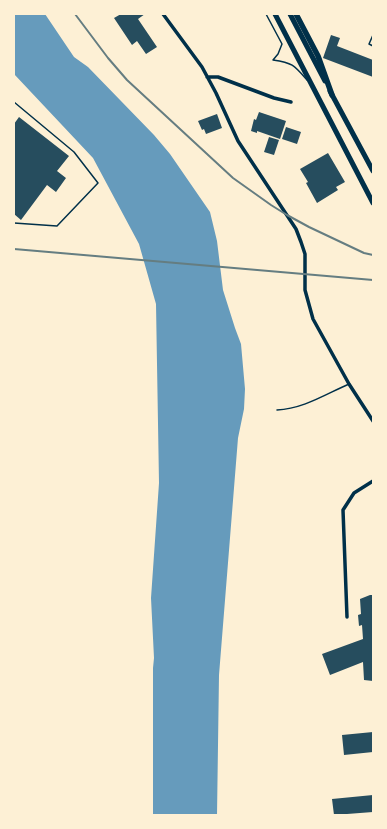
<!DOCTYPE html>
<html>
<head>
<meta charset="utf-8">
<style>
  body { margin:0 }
  #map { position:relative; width:387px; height:829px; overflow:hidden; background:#fdf0d5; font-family:Mulish,sans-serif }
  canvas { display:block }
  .frame { position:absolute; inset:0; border:15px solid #fdf0d5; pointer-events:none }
</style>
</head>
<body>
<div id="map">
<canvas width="387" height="829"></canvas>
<div class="frame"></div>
</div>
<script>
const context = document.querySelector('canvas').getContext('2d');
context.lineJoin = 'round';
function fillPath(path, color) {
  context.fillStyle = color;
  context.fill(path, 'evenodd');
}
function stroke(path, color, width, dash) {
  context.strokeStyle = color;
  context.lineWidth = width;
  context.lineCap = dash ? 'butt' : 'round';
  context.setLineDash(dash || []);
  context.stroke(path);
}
fillPath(new Path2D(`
  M 14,14 L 45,14 L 74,57 L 88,67 L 154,135 L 170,154 L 210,212 L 217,241 L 223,290 L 235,328 L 241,344 L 245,389 L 244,409 L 238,438 L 219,675 L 217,815 L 153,815 L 153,668 L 154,658 L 151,598 L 159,483 L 156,304 L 139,244 L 93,158 L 14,74 Z`), '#669bbc');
fillPath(new Path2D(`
  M 121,14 L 145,14 L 138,19 L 157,47 L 146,54 L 137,41 L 132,45 L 114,18 Z
  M 331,35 L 340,38 L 337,46 L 373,60 L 373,77 L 323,58 Z
  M 259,112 L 286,121 L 280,139 L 257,131 L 257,133 L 251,131 L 254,119 L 256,120 Z
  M 217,114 L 222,128 L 206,134 L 204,129 L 202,130 L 198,121 Z
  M 19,117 L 69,156 L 57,171 L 66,178 L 56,192 L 47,185 L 21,220 L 14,214 L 14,124 Z
  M 286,127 L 301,132 L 297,144 L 282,139 Z
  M 269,137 L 279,140 L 274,155 L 264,152 Z
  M 328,153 L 345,182 L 336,187 L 338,190 L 317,203 L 306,183 L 308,182 L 300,169 Z
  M 370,595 L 373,595 L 373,681 L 364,680 L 363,662 L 330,675 L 322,654 L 363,639 L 362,625 L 359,626 L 358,615 L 361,614 L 360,599 Z
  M 373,732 L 373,752 L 344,755 L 342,735 Z
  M 373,795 L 373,812 L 334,815 L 332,799 Z`), '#264d5e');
stroke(new Path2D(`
  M 266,14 L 282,44 L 278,54 L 273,60 C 293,63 294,65 307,80
  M 373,35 L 369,44 L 373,46
  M 14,102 L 74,152 L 98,183 L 57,226 L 14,223
  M 277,410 C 303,409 326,394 349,384`), '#003049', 1.5);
stroke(new Path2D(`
  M 163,14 L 202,67 L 216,93 L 238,141 L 296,229 L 301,242 L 305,254 L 305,290 L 313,319 L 349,384 L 373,421
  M 207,77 L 218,77 L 274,98 L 291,102
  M 347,617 L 343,510 L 354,493 L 373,481`), '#003049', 3.5);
stroke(new Path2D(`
  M 275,14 L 373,203
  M 290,14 L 325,81
  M 330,91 L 373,171`), '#003049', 5);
stroke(new Path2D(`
  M 296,14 L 318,56 L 332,95`), '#003049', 5.5);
stroke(new Path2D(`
  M 75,14 L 108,58 L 127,80 L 233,178 L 271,205 L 287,215 L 309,227 L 364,253 L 373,255
  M 14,249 L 373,280`), '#657d81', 2);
</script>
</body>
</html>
